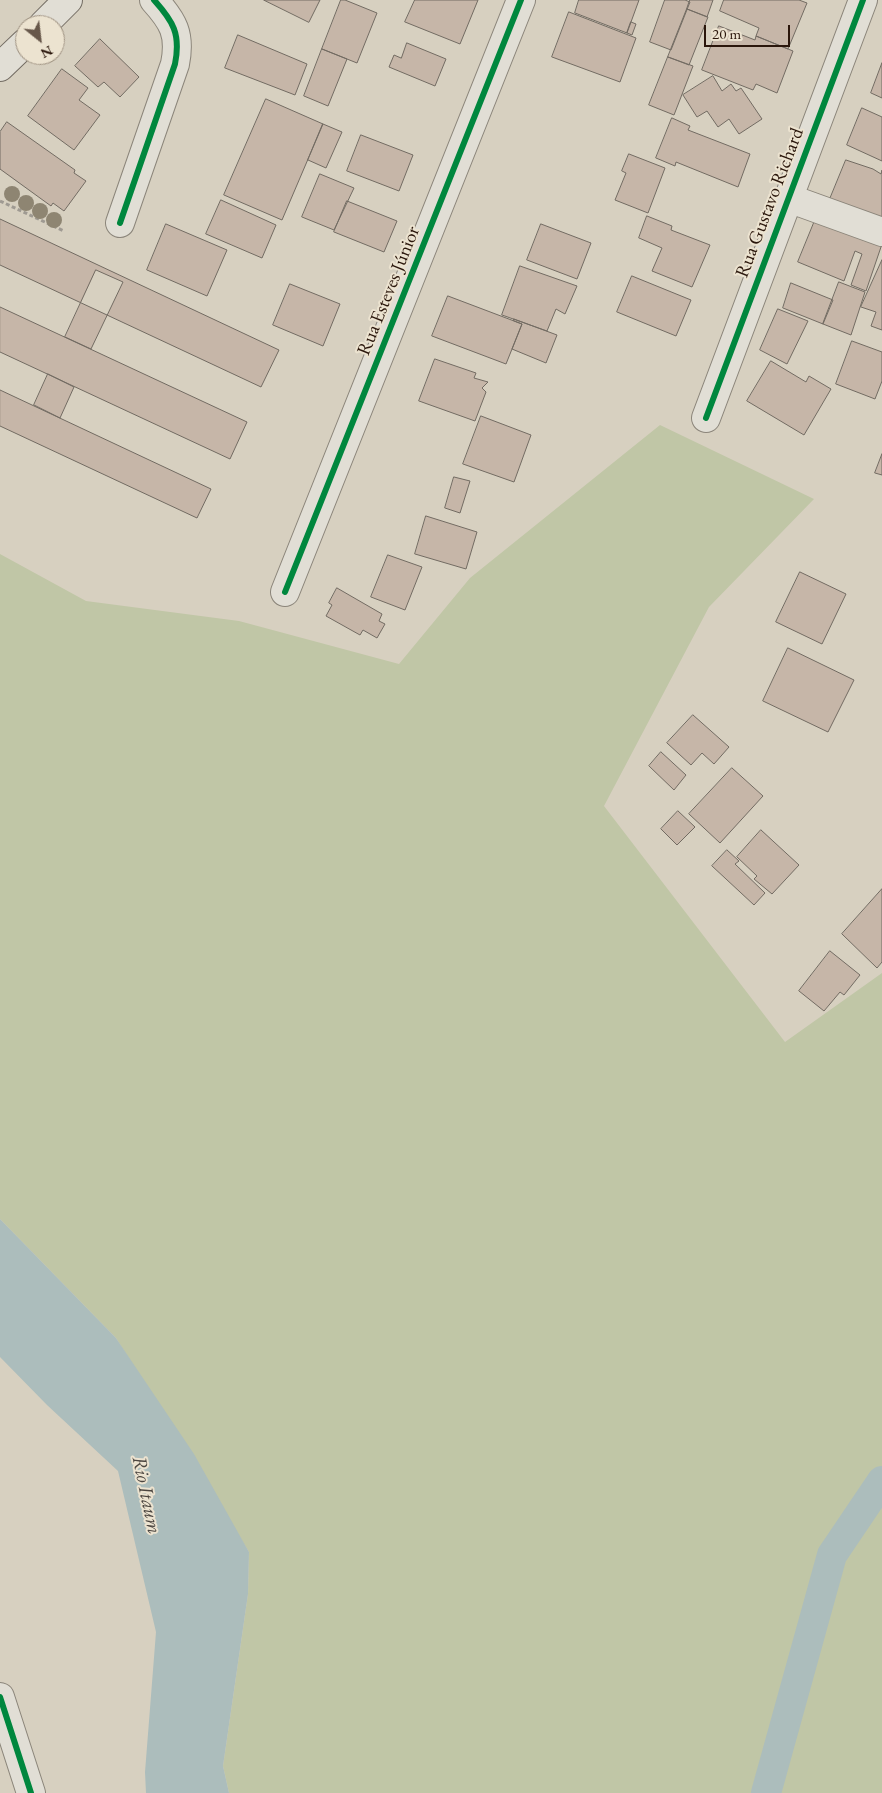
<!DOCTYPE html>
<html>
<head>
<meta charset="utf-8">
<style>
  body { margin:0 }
  #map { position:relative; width:882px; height:1793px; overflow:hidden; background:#d7d0c0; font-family:"EB Garamond",serif }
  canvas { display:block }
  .north { position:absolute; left:15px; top:15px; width:50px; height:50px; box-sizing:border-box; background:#ece3d0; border:1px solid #9e9181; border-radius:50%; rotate:151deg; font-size:14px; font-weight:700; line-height:20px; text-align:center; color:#2a160b }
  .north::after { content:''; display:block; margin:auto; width:18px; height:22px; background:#67574a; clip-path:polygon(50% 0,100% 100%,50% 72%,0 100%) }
  .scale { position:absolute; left:704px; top:25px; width:86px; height:22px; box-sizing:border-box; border:2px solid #2a160b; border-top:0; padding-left:6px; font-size:15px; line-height:18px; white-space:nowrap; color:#2a160b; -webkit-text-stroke:4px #ece3d0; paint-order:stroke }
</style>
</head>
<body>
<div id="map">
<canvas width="882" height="1793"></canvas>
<div class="north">N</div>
<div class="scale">20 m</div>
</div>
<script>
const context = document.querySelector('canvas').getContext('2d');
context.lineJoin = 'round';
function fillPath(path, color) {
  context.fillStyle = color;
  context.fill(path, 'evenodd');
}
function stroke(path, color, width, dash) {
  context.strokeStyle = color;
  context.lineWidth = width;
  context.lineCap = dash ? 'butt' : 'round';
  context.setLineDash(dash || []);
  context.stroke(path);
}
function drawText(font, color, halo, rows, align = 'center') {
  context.font = font + ' "EB Garamond",serif';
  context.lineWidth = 4;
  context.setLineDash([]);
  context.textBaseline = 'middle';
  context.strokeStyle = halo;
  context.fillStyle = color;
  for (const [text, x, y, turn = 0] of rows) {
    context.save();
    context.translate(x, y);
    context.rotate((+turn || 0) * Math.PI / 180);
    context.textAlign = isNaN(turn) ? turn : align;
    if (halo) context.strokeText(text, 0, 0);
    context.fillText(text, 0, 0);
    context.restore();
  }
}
fillPath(new Path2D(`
  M 660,425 L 814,499 L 709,607 L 604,806 L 785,1042 L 882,973 L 882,1793 L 229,1793 L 223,1766 L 248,1594 L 249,1552 L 116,1338 L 0,1219 L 0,554 L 86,601 L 239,621 L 399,664 L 470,578 Z`), '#c0c6a6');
fillPath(new Path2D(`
  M 0,1219 L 116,1338 L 194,1454 L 249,1552 L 248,1594 L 223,1766 L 229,1793 L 146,1793 L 145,1772 L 156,1632 L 118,1471 L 47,1405 L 0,1357 Z`), '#acbdbc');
stroke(new Path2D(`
  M 766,1793 L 832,1555 L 882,1481`), '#acbdbc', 30);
const building = new Path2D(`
  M 264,0 L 320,0 L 309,22 Z
  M 341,0 L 345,0 L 377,13 L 357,63 L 322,49 Z
  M 415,0 L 478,0 L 460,44 L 405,22 Z
  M 579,0 L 639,0 L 627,33 L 575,13 Z
  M 665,0 L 685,0 L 690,2 L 671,50 L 650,42 Z
  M 690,0 L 713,0 L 707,17 L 687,9 Z
  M 724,0 L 799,0 L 807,3 L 788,49 L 756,36 L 759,28 L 720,11 Z
  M 687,9 L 708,17 L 689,65 L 668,57 Z
  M 569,12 L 636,38 L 620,82 L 552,57 Z
  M 631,22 L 636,24 L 632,35 L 627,33 Z
  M 719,26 L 755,40 L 756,36 L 793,51 L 777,93 L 756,84 L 753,90 L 702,70 Z
  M 238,35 L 307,64 L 295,95 L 225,68 Z
  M 100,39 L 139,77 L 120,97 L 104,82 L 98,87 L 75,66 Z
  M 407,43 L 446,59 L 435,86 L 389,67 L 394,55 L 401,58 Z
  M 322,49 L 347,59 L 328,106 L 304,96 Z
  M 668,57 L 693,66 L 674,115 L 649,105 Z
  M 882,63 L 882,98 L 871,93 Z
  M 62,69 L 88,88 L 79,100 L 100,115 L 74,150 L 28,116 Z
  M 713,76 L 722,91 L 731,84 L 736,91 L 741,88 L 762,119 L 739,134 L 729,119 L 718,127 L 707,111 L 697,117 L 683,95 Z
  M 266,99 L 323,124 L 282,220 L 224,195 Z
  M 862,108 L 882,117 L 882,161 L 847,145 Z
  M 672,118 L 690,126 L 688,130 L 750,154 L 738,187 L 676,162 L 675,166 L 656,158 Z
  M 7,122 L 75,170 L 74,173 L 86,181 L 64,211 L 53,203 L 51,206 L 0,169 L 0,132 Z
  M 323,124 L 342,132 L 326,168 L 308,160 Z
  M 361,135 L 413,155 L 399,191 L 347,171 Z
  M 629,154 L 665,168 L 648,213 L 615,200 L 626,173 L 622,171 Z
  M 846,160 L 873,169 L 881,174 L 882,170 L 882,221 L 830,199 Z
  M 320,174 L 354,188 L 334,230 L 302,217 Z
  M 221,200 L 276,225 L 262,258 L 206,234 Z
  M 347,201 L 397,221 L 384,252 L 334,232 Z
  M 647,216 L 672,226 L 671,230 L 710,245 L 692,287 L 652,271 L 662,248 L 639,238 Z
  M 816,218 L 882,244 L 866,291 L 851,285 L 862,254 L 855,251 L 844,281 L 798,262 Z
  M 0,219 L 279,350 L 261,387 L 0,265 Z
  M 166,224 L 227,250 L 207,296 L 147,270 Z
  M 541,224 L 591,243 L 577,279 L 527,260 Z
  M 882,260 L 882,330 L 871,326 L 876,312 L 861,307 Z
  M 520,266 L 577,286 L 565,314 L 556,309 L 547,331 L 502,315 Z
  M 96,270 L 123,282 L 91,349 L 65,337 Z
  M 632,276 L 691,300 L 676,336 L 617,312 Z
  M 839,282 L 865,292 L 851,335 L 823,324 Z
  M 791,283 L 833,300 L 823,324 L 783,308 Z
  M 290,284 L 340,304 L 323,346 L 273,325 Z
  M 448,296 L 522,324 L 506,364 L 432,336 Z
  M 0,307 L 247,422 L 230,459 L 0,352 Z
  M 778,309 L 808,321 L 787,364 L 760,350 Z
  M 514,319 L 557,335 L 546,363 L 512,349 L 522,324 L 514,321 Z
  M 852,341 L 882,352 L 882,381 L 875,399 L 836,384 Z
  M 435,359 L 476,373 L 474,378 L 488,382 L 482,388 L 486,392 L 475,421 L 419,401 Z
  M 771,361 L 806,382 L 809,376 L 831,389 L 804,435 L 747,401 Z
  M 48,374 L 74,387 L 60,418 L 34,405 Z
  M 0,390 L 211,489 L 197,518 L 0,426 Z
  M 481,416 L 531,435 L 514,482 L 463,464 Z
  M 882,454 L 882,475 L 875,473 Z
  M 454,477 L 470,481 L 460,513 L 445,508 Z
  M 426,516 L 477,532 L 466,569 L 415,554 Z
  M 388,555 L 422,567 L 405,610 L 371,597 Z
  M 800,572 L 846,594 L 822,644 L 776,622 Z
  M 337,588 L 382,614 L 379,621 L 385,624 L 377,638 L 363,630 L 360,635 L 326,616 L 332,605 L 329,603 Z
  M 788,648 L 854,680 L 828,732 L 763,701 Z
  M 693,715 L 729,747 L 714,764 L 702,753 L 691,765 L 667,743 Z
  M 661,752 L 686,775 L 674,790 L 649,766 Z
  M 732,768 L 763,796 L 720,843 L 689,814 Z
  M 678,811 L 695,827 L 677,845 L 661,829 Z
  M 761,830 L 799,865 L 772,894 L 754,879 L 757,876 L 737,857 Z
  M 727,850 L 739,861 L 735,864 L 765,893 L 754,905 L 712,866 Z
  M 882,889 L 882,962 L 877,968 L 842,934 Z
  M 830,951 L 860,975 L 844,995 L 840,992 L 824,1011 L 799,991 Z`);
fillPath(building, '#c6b6a8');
stroke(building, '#726b62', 1);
const street = new Path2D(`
  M 788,198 L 882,232
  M 120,223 L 175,64 C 181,34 173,21 154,0
  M 706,418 L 863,0
  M 285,592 L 521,0
  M 0,1697 L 31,1793`);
const secondary = new Path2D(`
  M 43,25 L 68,0
  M 0,67 L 25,43`);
stroke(street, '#8b857a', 30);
stroke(secondary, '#726b62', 30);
stroke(new Path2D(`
  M 0,201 L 64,231`), '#9f9a92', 3, [4, 2.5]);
stroke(street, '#e1ded5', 28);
stroke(secondary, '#e1ded5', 28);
stroke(new Path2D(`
  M 120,223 L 175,64 C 181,34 173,21 154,0
  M 706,418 L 863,0
  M 285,592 L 521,0
  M 0,1697 L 31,1793`), '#00873e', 6);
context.fillStyle = '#8e8572';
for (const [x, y] of [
  [12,194],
  [26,203],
  [40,211],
  [54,220]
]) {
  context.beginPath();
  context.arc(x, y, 8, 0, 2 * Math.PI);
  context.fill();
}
drawText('19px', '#2a160b', '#ece3d0', [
  ["Rua Gustavo Richard",770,203,-69],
  ["Rua Esteves Júnior",389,291,-68]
]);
drawText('italic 20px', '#4c4640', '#ece3d0', [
  ["Rio Itaum",146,1495,78]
]);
</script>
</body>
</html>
